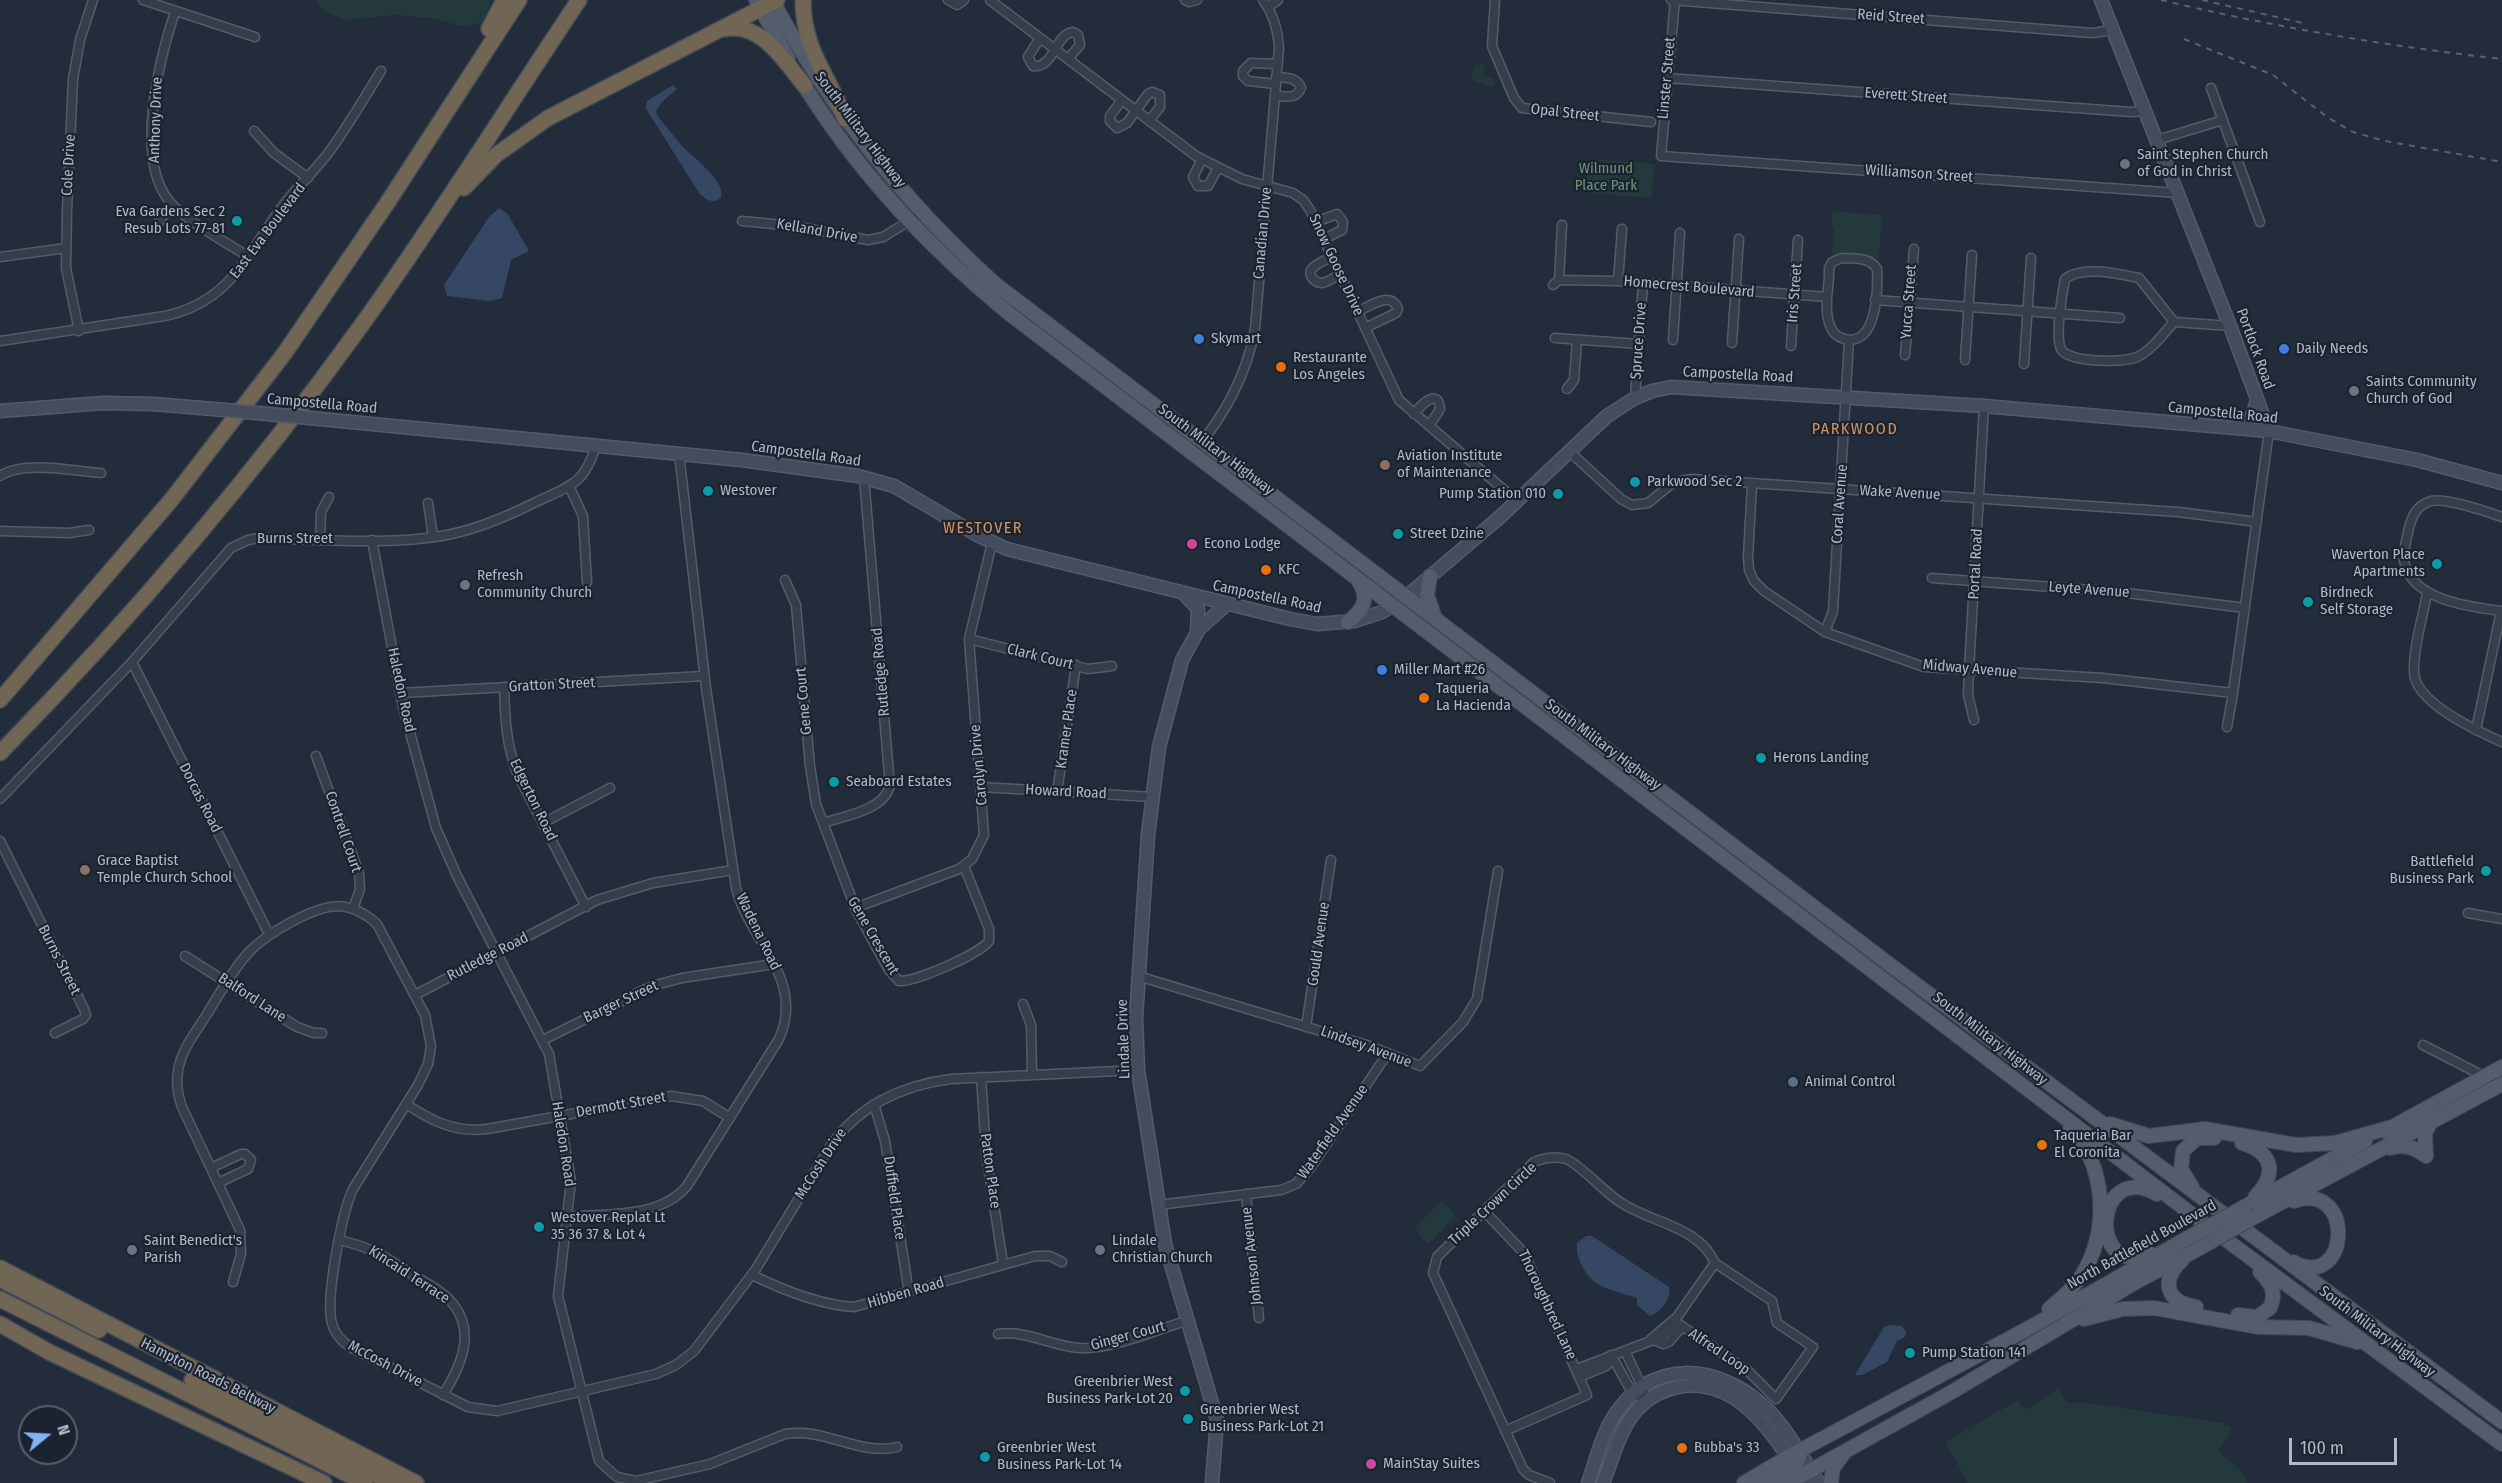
<!DOCTYPE html>
<html>
<head>
<meta charset="utf-8">
<style>
  body { margin:0 }
  #map { position:relative; width:2502px; height:1483px; overflow:hidden; background:#222c3b; font-family:"Fira Sans Condensed",sans-serif }
  canvas { display:block }
  .north { position:absolute; left:18px; top:1405px; width:60px; height:60px; box-sizing:border-box; background:#1b2330; border:2px solid #575f6c; border-radius:50%; rotate:72deg; font-size:16px; font-weight:700; line-height:24px; text-align:center; color:#b1b9c7 }
  .north::after { content:''; display:block; margin:auto; width:21px; height:27px; background:#85b1f8; clip-path:polygon(50% 0,100% 100%,50% 72%,0 100%) }
  .scale { position:absolute; left:2289px; top:1438px; width:108px; height:27px; box-sizing:border-box; border:3px solid #b1b9c7; border-top:0; padding-left:8px; font-size:18px; line-height:21px; white-space:nowrap; color:#b1b9c7; -webkit-text-stroke:4px #1b2330; paint-order:stroke }
</style>
</head>
<body>
<div id="map">
<canvas width="2502" height="1483"></canvas>
<div class="north">N</div>
<div class="scale">100 m</div>
</div>
<script>
const context = document.querySelector('canvas').getContext('2d');
context.lineJoin = 'round';
function fillPath(path, color) {
  context.fillStyle = color;
  context.fill(path, 'evenodd');
}
function stroke(path, color, width, dash) {
  context.strokeStyle = color;
  context.lineWidth = width;
  context.lineCap = dash ? 'butt' : 'round';
  context.setLineDash(dash || []);
  context.stroke(path);
}
function drawText(font, color, halo, rows, align = 'center') {
  context.font = font + ' "Fira Sans Condensed",sans-serif';
  context.lineWidth = 4.5;
  context.setLineDash([]);
  context.textBaseline = 'middle';
  context.strokeStyle = halo;
  context.fillStyle = color;
  for (const [text, x, y, turn = 0] of rows) {
    context.save();
    context.translate(x, y);
    context.rotate((+turn || 0) * Math.PI / 180);
    context.textAlign = isNaN(turn) ? turn : align;
    if (halo) context.strokeText(text, 0, 0);
    context.fillText(text, 0, 0);
    context.restore();
  }
}
fillPath(new Path2D(`
  M 316,0 L 491,0 L 485,22 L 462,26 L 431,18 L 396,15 L 346,20 L 323,11 Z
  M 1479,64 L 1484,64 L 1483,75 L 1494,79 L 1496,84 L 1491,87 L 1475,81 L 1471,77 L 1474,66 Z
  M 1589,159 L 1655,164 L 1651,198 L 1585,193 Z
  M 1832,211 L 1882,215 L 1879,258 L 1832,255 L 1834,229 L 1831,227 Z
  M 1442,1201 L 1456,1215 L 1428,1244 L 1414,1229 Z
  M 2059,1388 L 2067,1403 L 2082,1402 L 2224,1423 L 2232,1428 L 2218,1451 L 2241,1470 L 2247,1483 L 1968,1483 L 1945,1442 L 2018,1400 L 2026,1410 Z`), '#24393c');
fillPath(new Path2D(`
  M 673,85 L 677,89 L 662,102 L 656,111 L 657,115 C 665,125 673,135 681,145 C 691,156 727,181 721,198 C 712,204 706,200 699,193 L 645,107 L 647,101 Z
  M 499,208 L 507,213 L 529,251 L 511,260 L 502,298 L 490,301 L 447,296 L 444,285 L 489,217 Z
  M 1586,1236 L 1592,1236 L 1669,1287 C 1672,1298 1660,1313 1650,1316 L 1637,1305 L 1637,1298 C 1615,1290 1594,1290 1582,1266 C 1578,1258 1576,1252 1577,1243 Z
  M 1891,1325 L 1902,1326 L 1906,1332 L 1905,1337 L 1897,1341 L 1887,1362 L 1862,1375 L 1855,1375 L 1884,1327 Z`), '#354762');
const street = new Path2D(`
  M 143,0 L 255,37
  M 948,0 L 957,5 L 964,0
  M 990,0 L 1196,156 L 1242,179 L 1293,193 L 1303,200 L 1310,210 L 1399,400 L 1517,501
  M 1185,0 L 1189,2 L 1197,0
  M 1495,0 L 1492,46 L 1514,98 L 1522,108 L 1651,122
  M 1671,0 L 2092,33 L 2113,30
  M 1675,0 L 1661,156 L 2178,193
  M 1268,7 L 1278,0
  M 175,12 C 159,60 134,160 170,202 C 187,222 226,242 249,257
  M 1040,38 L 1028,57 L 1033,66 C 1054,69 1055,34 1073,32 L 1078,35 L 1080,45 L 1068,59
  M 1667,78 L 2131,112 L 2145,111
  M 1276,84 L 1248,81 L 1243,76 L 1243,71 L 1251,63 L 1278,64
  M 2211,88 L 2260,222
  M 1275,96 C 1286,96 1296,100 1301,88 C 1297,77 1287,78 1276,77
  M 1122,100 L 1110,116 L 1110,121 L 1117,128 L 1127,123 L 1148,94 L 1152,92 L 1160,95 L 1160,107 L 1149,121
  M 254,131 L 274,153 L 308,178
  M 2157,140 L 2223,120
  M 1202,159 L 1193,177 L 1198,186 L 1208,186 L 1218,168
  M 742,221 L 794,226 L 868,240 L 883,237 L 922,213
  M 159,222 L 172,204
  M 1316,222 L 1337,214 L 1343,222 L 1342,230 L 1324,239
  M 0,257 L 66,248
  M 1332,257 C 1324,261 1303,268 1313,279 C 1315,281 1318,283 1322,283 C 1328,282 1335,277 1340,274
  M 1842,258 C 1855,259 1870,257 1877,269 C 1878,289 1877,347 1845,339 C 1835,337 1830,329 1828,319 C 1824,302 1830,285 1829,268 L 1832,262 Z
  M 1559,280 L 1562,225
  M 1618,281 L 1622,229
  M 1553,285 L 1559,280 L 1618,281 L 1827,297
  M 1875,300 L 2120,318
  M 1357,312 C 1370,306 1391,290 1398,309 L 1396,313 L 1365,328
  M 2174,322 C 2164,333 2151,351 2137,357 C 2124,363 2068,363 2061,349 C 2055,336 2062,294 2065,279 C 2082,265 2119,274 2139,278 L 2174,322 L 2230,326
  M 79,331 L 66,268 L 67,211 L 73,79 L 80,40 L 93,0
  M 1555,338 L 1639,344
  M 1673,340 L 1680,233
  M 0,341 L 165,316 C 233,301 247,253 284,204 C 298,186 316,170 329,152 C 348,126 364,98 381,71
  M 1732,343 L 1739,239
  M 1791,346 L 1798,240
  M 1905,355 L 1914,249
  M 1965,360 L 1972,255
  M 2024,364 L 2031,258
  M 1567,389 L 1574,380 L 1577,340
  M 1635,398 L 1643,283
  M 1414,414 C 1421,405 1438,387 1440,409 L 1429,426
  M 1570,452 L 1621,499 L 1632,505 L 1648,503 L 1674,482 L 1692,479 L 2178,512 L 2257,522
  M 1193,454 C 1224,415 1246,378 1255,329 L 1279,48 C 1278,30 1274,15 1263,0
  M 0,476 C 23,460 73,471 101,473
  M 1752,484 L 1748,557 L 1749,570 L 1754,581 L 1764,591 L 1825,632 L 1924,667 L 2103,678 L 2233,693
  M 569,486 L 583,516 L 587,582
  M 428,503 L 433,537
  M 2502,517 C 2486,511 2446,498 2431,501 C 2417,505 2412,516 2409,528 C 2407,538 2403,550 2404,560 C 2410,600 2469,607 2502,611
  M 0,531 L 69,533 L 89,530
  M 320,539 L 321,512 L 329,497
  M 372,540 L 403,707 L 436,828 L 457,876 L 549,1054 L 571,1181 L 558,1296 L 599,1461 L 617,1477 L 636,1481 L 710,1464 L 785,1434 C 824,1427 859,1456 897,1447
  M 1932,578 L 2119,592 L 2245,608
  M 785,580 L 796,605 L 810,766 L 816,804 L 856,910 L 889,970 L 899,981 C 915,982 980,954 989,941 L 989,929 L 964,866
  M 2427,593 C 2423,617 2413,648 2414,672 C 2415,703 2477,731 2502,742
  M 1825,632 L 1833,611 L 1849,340
  M 969,639 L 1088,669 L 1112,666
  M 132,662 L 269,934
  M 504,687 C 505,717 506,744 517,773 L 586,907
  M 400,693 L 704,676
  M 1974,720 L 1968,695 L 1969,670 L 1984,406
  M 2227,727 L 2233,693 L 2269,431
  M 2476,730 L 2501,611
  M 316,756 L 359,873 L 360,889 L 353,909
  M 981,787 L 1152,797
  M 1057,792 L 1076,665
  M 0,799 L 132,662 L 231,548 L 248,540 L 259,538 C 319,539 389,546 447,535 C 478,529 508,516 536,502 C 570,486 585,484 596,445
  M 543,823 L 610,788
  M 823,823 C 844,816 883,811 890,786 L 864,477
  M 0,841 L 84,1009 L 86,1015 L 83,1019 L 55,1033
  M 855,908 L 959,869 L 972,859 L 984,835 L 969,639 L 992,543
  M 2468,913 L 2502,919
  M 185,956 L 297,1027 L 314,1033 L 322,1033
  M 1138,976 L 1370,1046 L 1420,1066 L 1463,1022 L 1477,999 L 1498,871
  M 415,995 L 597,900 L 653,883 L 733,870
  M 1023,1004 L 1031,1025 L 1032,1075
  M 1306,1027 L 1331,860
  M 543,1040 L 652,986 L 682,978 L 774,964
  M 2423,1045 L 2501,1085
  M 981,1077 L 986,1152 L 1003,1264
  M 406,1104 C 432,1121 455,1133 487,1129 L 671,1096 L 703,1101 L 730,1118
  M 874,1104 L 885,1141 L 909,1293
  M 211,1168 L 241,1154 L 245,1154 L 251,1160 L 248,1169 L 218,1183
  M 1246,1194 L 1259,1318
  M 1158,1205 L 1281,1190 L 1296,1184 L 1311,1167 L 1388,1053
  M 1484,1211 L 1524,1253 L 1587,1395 L 1505,1431
  M 568,1217 C 608,1213 659,1219 687,1186 L 779,1039 C 806,979 749,941 736,888 L 706,688 L 679,453
  M 339,1240 C 371,1247 386,1257 413,1275 C 427,1283 444,1292 454,1305 C 476,1334 460,1368 443,1395
  M 752,1275 C 783,1290 819,1305 854,1307 L 1035,1256 L 1050,1256 L 1062,1262
  M 233,1282 L 241,1254 L 240,1230 L 182,1107 C 178,1096 176,1083 178,1071 C 181,1050 196,1032 207,1014 C 220,993 232,971 248,953 C 261,939 276,930 293,921 C 324,905 347,897 377,924 L 425,1015 L 431,1046 L 428,1064 L 418,1085 L 353,1189 C 342,1212 325,1300 332,1323 C 335,1335 342,1342 352,1348 L 468,1407 L 497,1411 L 656,1374 L 676,1365 L 694,1351 L 756,1269 L 833,1142 C 862,1104 904,1085 951,1079 L 1138,1070
  M 1673,1320 L 1748,1371 L 1776,1399 L 1813,1347 L 1777,1323 L 1772,1301 L 1715,1263
  M 998,1334 C 1027,1330 1051,1346 1079,1348 C 1112,1350 1155,1330 1186,1321
  M 1651,1339 L 1664,1344 L 1669,1342 L 1682,1327
  M 1625,1351 L 1644,1391
  M 1611,1355 L 1633,1394 L 1647,1400
  M 1577,1369 L 1661,1337 L 1677,1324
  M 1580,1377 L 1606,1366 L 1614,1356
  M 1550,1483 L 1529,1475 L 1523,1469 L 1433,1273 L 1437,1257 L 1534,1162 C 1544,1158 1555,1156 1566,1159 C 1581,1165 1604,1192 1620,1202 C 1651,1223 1699,1226 1715,1263 L 1677,1317 L 1651,1339`);
const secondary = new Path2D(`
  M 2101,0 L 2230,326 L 2269,431
  M 0,411 L 103,403 L 154,404 L 225,410
  M 310,418 L 742,460 L 858,476 L 894,486 L 979,536 L 1007,549 L 1290,619 L 1317,624 L 1355,621 L 1382,612 L 1406,597 L 1500,517 L 1607,416 L 1635,398 L 1652,391 L 1671,387 L 1984,406 L 2269,431 L 2417,460 L 2502,483
  M 2235,428 C 2251,422 2254,415 2257,399
  M 1185,595 L 1198,609 L 1197,632
  M 1212,1483 L 1217,1420 L 1165,1244 L 1138,1070 L 1136,1018 L 1148,835 L 1159,747 L 1182,660 L 1199,629 L 1226,605
  M 1588,1483 C 1595,1463 1600,1441 1610,1423 C 1647,1355 1720,1362 1769,1411 C 1789,1432 1803,1459 1819,1483
  M 1603,1483 C 1612,1461 1618,1435 1632,1416 C 1643,1401 1660,1391 1678,1387 C 1740,1375 1776,1439 1805,1483`);
const primary = new Path2D(`
  M 756,0 L 788,58
  M 772,0 C 833,112 900,197 994,283 L 1893,967 L 2502,1422
  M 799,77 C 854,168 929,248 1011,315 L 2198,1219 L 2502,1444
  M 1430,576 L 1427,595 L 1435,618
  M 1348,622 C 1364,609 1370,599 1358,580
  M 2110,1124 L 2149,1136 L 2205,1129 L 2296,1145 L 2335,1143 L 2392,1127
  M 2385,1131 L 2502,1067
  M 2242,1143 C 2273,1153 2278,1173 2255,1197
  M 2390,1148 C 2405,1144 2414,1147 2426,1156
  M 2426,1156 L 2425,1133 L 2432,1120
  M 2192,1187 L 2181,1169 L 2183,1151 L 2197,1138 L 2214,1138
  M 2246,1206 L 2365,1141
  M 2258,1215 L 2502,1084
  M 2151,1254 C 2144,1256 2136,1259 2128,1257 C 2089,1248 2104,1163 2157,1194
  M 2182,1260 C 2160,1281 2166,1302 2196,1307
  M 2293,1262 C 2350,1293 2356,1180 2294,1201
  M 2049,1309 C 2062,1298 2075,1287 2084,1272 C 2109,1227 2106,1166 2070,1128
  M 2238,1315 L 2257,1317 L 2270,1308 C 2277,1292 2271,1283 2260,1272
  M 2084,1319 L 2123,1309 L 2154,1308 L 2258,1327 L 2309,1328 L 2357,1342
  M 1744,1483 L 1788,1457 L 2027,1329 L 2186,1239
  M 1766,1483 C 1779,1475 1802,1468 1799,1451
  M 1788,1483 L 1950,1393 L 2136,1282 L 2198,1249
  M 1831,1483 L 1833,1468 L 1844,1453`);
const highway = new Path2D(`
  M 803,0 C 803,51 829,75 845,119
  M 489,29 L 504,0
  M 723,29 C 762,21 784,61 805,86
  M 464,188 L 496,155 L 548,118 L 777,0
  M 0,700 L 172,499 L 284,354 L 388,202 L 519,0
  M 0,753 C 130,620 252,477 361,326 C 437,220 506,109 579,0
  M 0,1268 L 416,1483
  M 0,1279 L 99,1330
  M 0,1299 L 365,1483
  M 0,1324 L 49,1352 L 324,1483
  M 192,1380 L 392,1483`);
stroke(street, '#545c69', 11);
stroke(secondary, '#545c69', 15);
stroke(primary, '#3f4754', 16);
stroke(highway, '#414956', 18);
stroke(street, '#363e4b', 8);
stroke(secondary, '#444d5e', 12);
stroke(primary, '#545d6b', 14);
stroke(highway, '#716553', 15);
stroke(new Path2D(`
  M 2161,0 C 2274,27 2387,46 2502,59
  M 2202,0 L 2307,24
  M 2184,39 L 2273,75 L 2327,117 L 2353,132 L 2385,141 L 2502,162`), '#586272', 2, [6, 6]);
const secondaryBridge = new Path2D(`
  M 225,410 L 310,418`);
const primaryBridge = new Path2D(`
  M 2186,1239 L 2246,1206
  M 2198,1249 L 2258,1215`);
stroke(secondaryBridge, '#545c69', 15, []);
stroke(primaryBridge, '#3f4754', 16, []);
stroke(secondaryBridge, '#444d5e', 12);
stroke(primaryBridge, '#545d6b', 14);
for (const [x, y, r, color] of [
  [2125,164,6,"#6b7280"],
  [237,221,6,"#0f9aa8"],
  [1199,339,6,"#3f7fe0"],
  [2284,349,6,"#3f7fe0"],
  [1281,367,6,"#e8710a"],
  [2354,391,6,"#6b7280"],
  [1385,465,6,"#8d6e63"],
  [1635,482,6,"#0f9aa8"],
  [708,491,6,"#0f9aa8"],
  [1558,494,6,"#0f9aa8"],
  [1398,534,6,"#0f9aa8"],
  [1192,544,6,"#d1479c"],
  [2437,564,6,"#0f9aa8"],
  [1266,570,6,"#e8710a"],
  [465,585,6,"#6b7280"],
  [2308,602,6,"#0f9aa8"],
  [1382,670,6,"#3f7fe0"],
  [1424,698,6,"#e8710a"],
  [1761,758,6,"#0f9aa8"],
  [834,782,6,"#0f9aa8"],
  [85,870,6,"#8d6e63"],
  [2486,871,6,"#0f9aa8"],
  [1793,1082,6,"#5c6f8a"],
  [2042,1145,6,"#e8710a"],
  [539,1227,6,"#0f9aa8"],
  [132,1250,6,"#6b7280"],
  [1100,1250,6,"#6b7280"],
  [1910,1353,6,"#0f9aa8"],
  [1185,1391,6,"#0f9aa8"],
  [1188,1419,6,"#0f9aa8"],
  [1682,1448,6,"#e8710a"],
  [985,1457,6,"#0f9aa8"],
  [1371,1464,6,"#d1479c"]
]) {
  const dot = new Path2D();
  dot.arc(x, y, r, 0, 2 * Math.PI);
  context.fillStyle = color;
  context.fill(dot);
  stroke(dot, '#1b2330', 2);
}
drawText('15px', '#b1b9c7', '#1b2330', [
  ["Reid Street",1891,17,4],
  ["Linster Street",1667,78,-85],
  ["Everett Street",1906,96,4],
  ["Opal Street",1565,113,6],
  ["Anthony Drive",156,120,-88],
  ["South Military Highway",860,130,53],
  ["Cole Drive",69,165,-87],
  ["Williamson Street",1919,174,4],
  ["East Eva Boulevard",268,231,-53],
  ["Kelland Drive",817,231,10],
  ["Canadian Drive",1263,233,-85],
  ["Snow Goose Drive",1336,265,65],
  ["Homecrest Boulevard",1689,287,5],
  ["Iris Street",1795,293,-86],
  ["Yucca Street",1909,302,-86],
  ["Spruce Drive",1639,341,-86],
  ["Portlock Road",2255,349,70],
  ["Campostella Road",1738,375,3],
  ["Campostella Road",322,404,5],
  ["Campostella Road",2223,413,6],
  ["South Military Highway",1216,450,37],
  ["Campostella Road",806,454,8],
  ["Wake Avenue",1900,493,3],
  ["Coral Avenue",1840,504,-86],
  ["Burns Street",295,539],
  ["Portal Road",1976,564,-87],
  ["Leyte Avenue",2089,590,4],
  ["Campostella Road",1267,597,12],
  ["Clark Court",1040,657,14],
  ["Midway Avenue",1970,669,5],
  ["Rutledge Road",881,672,-95],
  ["Gratton Street",552,685,-3],
  ["Haledon Road",401,690,78],
  ["Gene Court",804,701,-95],
  ["Kramer Place",1067,729,-82],
  ["South Military Highway",1603,745,37],
  ["Carolyn Drive",979,765,-95],
  ["Howard Road",1066,792,3],
  ["Dorcas Road",200,798,63],
  ["Edgerton Road",533,800,64],
  ["Contrell Court",343,832,71],
  ["Wadena Road",758,932,64],
  ["Gene Crescent",873,936,60],
  ["Gould Avenue",1319,944,-82],
  ["Rutledge Road",488,957,-27],
  ["Burns Street",59,960,63],
  ["Balford Lane",252,998,33],
  ["Barger Street",621,1002,-25],
  ["Lindale Drive",1124,1039,-92],
  ["South Military Highway",1990,1039,38],
  ["Lindsey Avenue",1366,1047,20],
  ["Dermott Street",621,1105,-10],
  ["Waterfield Avenue",1333,1132,-55],
  ["Haledon Road",563,1144,81],
  ["McCosh Drive",821,1164,-57],
  ["Patton Place",990,1171,82],
  ["Duffield Place",894,1198,82],
  ["Triple Crown Circle",1493,1204,-43],
  ["North Battlefield Boulevard",2142,1245,-29],
  ["Johnson Avenue",1252,1256,-96],
  ["Kincaid Terrace",409,1275,33],
  ["Hibben Road",906,1293,-16],
  ["Thoroughbred Lane",1547,1305,65],
  ["South Military Highway",2377,1332,37],
  ["Ginger Court",1128,1336,-15],
  ["Alfred Loop",1719,1352,34],
  ["McCosh Drive",385,1364,28],
  ["Hampton Roads Beltway",208,1376,27]
]);
drawText('15px', '#b1b9c7', '#1b2330', [
  ["Saint Stephen Church",2137,155],
  ["of God in Christ",2137,172],
  ["Eva Gardens Sec 2",225,212,"right"],
  ["Resub Lots 77-81",225,229,"right"],
  ["Skymart",1211,339],
  ["Daily Needs",2296,349],
  ["Restaurante",1293,358],
  ["Los Angeles",1293,375],
  ["Saints Community",2366,382],
  ["Church of God",2366,399],
  ["Aviation Institute",1397,456],
  ["of Maintenance",1397,473],
  ["Parkwood Sec 2",1647,482],
  ["Westover",720,491],
  ["Pump Station 010",1546,494,"right"],
  ["Street Dzine",1410,534],
  ["Econo Lodge",1204,544],
  ["Waverton Place",2425,555,"right"],
  ["Apartments",2425,572,"right"],
  ["KFC",1278,570],
  ["Refresh",477,576],
  ["Community Church",477,593],
  ["Birdneck",2320,593],
  ["Self Storage",2320,610],
  ["Miller Mart #26",1394,670],
  ["Taqueria",1436,689],
  ["La Hacienda",1436,706],
  ["Herons Landing",1773,758],
  ["Seaboard Estates",846,782],
  ["Grace Baptist",97,861],
  ["Temple Church School",97,878],
  ["Battlefield",2474,862,"right"],
  ["Business Park",2474,879,"right"],
  ["Animal Control",1805,1082],
  ["Taqueria Bar",2054,1136],
  ["El Coronita",2054,1153],
  ["Westover Replat Lt",551,1218],
  ["35 36 37 & Lot 4",551,1235],
  ["Saint Benedict's",144,1241],
  ["Parish",144,1258],
  ["Lindale",1112,1241],
  ["Christian Church",1112,1258],
  ["Pump Station 141",1922,1353],
  ["Greenbrier West",1173,1382,"right"],
  ["Business Park-Lot 20",1173,1399,"right"],
  ["Greenbrier West",1200,1410],
  ["Business Park-Lot 21",1200,1427],
  ["Greenbrier West",997,1448],
  ["Business Park-Lot 14",997,1465],
  ["Bubba's 33",1694,1448],
  ["MainStay Suites",1383,1464]
], 'left');
drawText('15px', '#689873', '#1b2330', [
  ["Wilmund",1606,169],
  ["Place Park",1606,186]
]);
context.letterSpacing = '1.5px';
drawText('16px', '#d4925e', '#1b2330', [
  ["PARKWOOD",1855,430],
  ["WESTOVER",983,529]
]);
context.letterSpacing = '0px';
</script>
</body>
</html>
